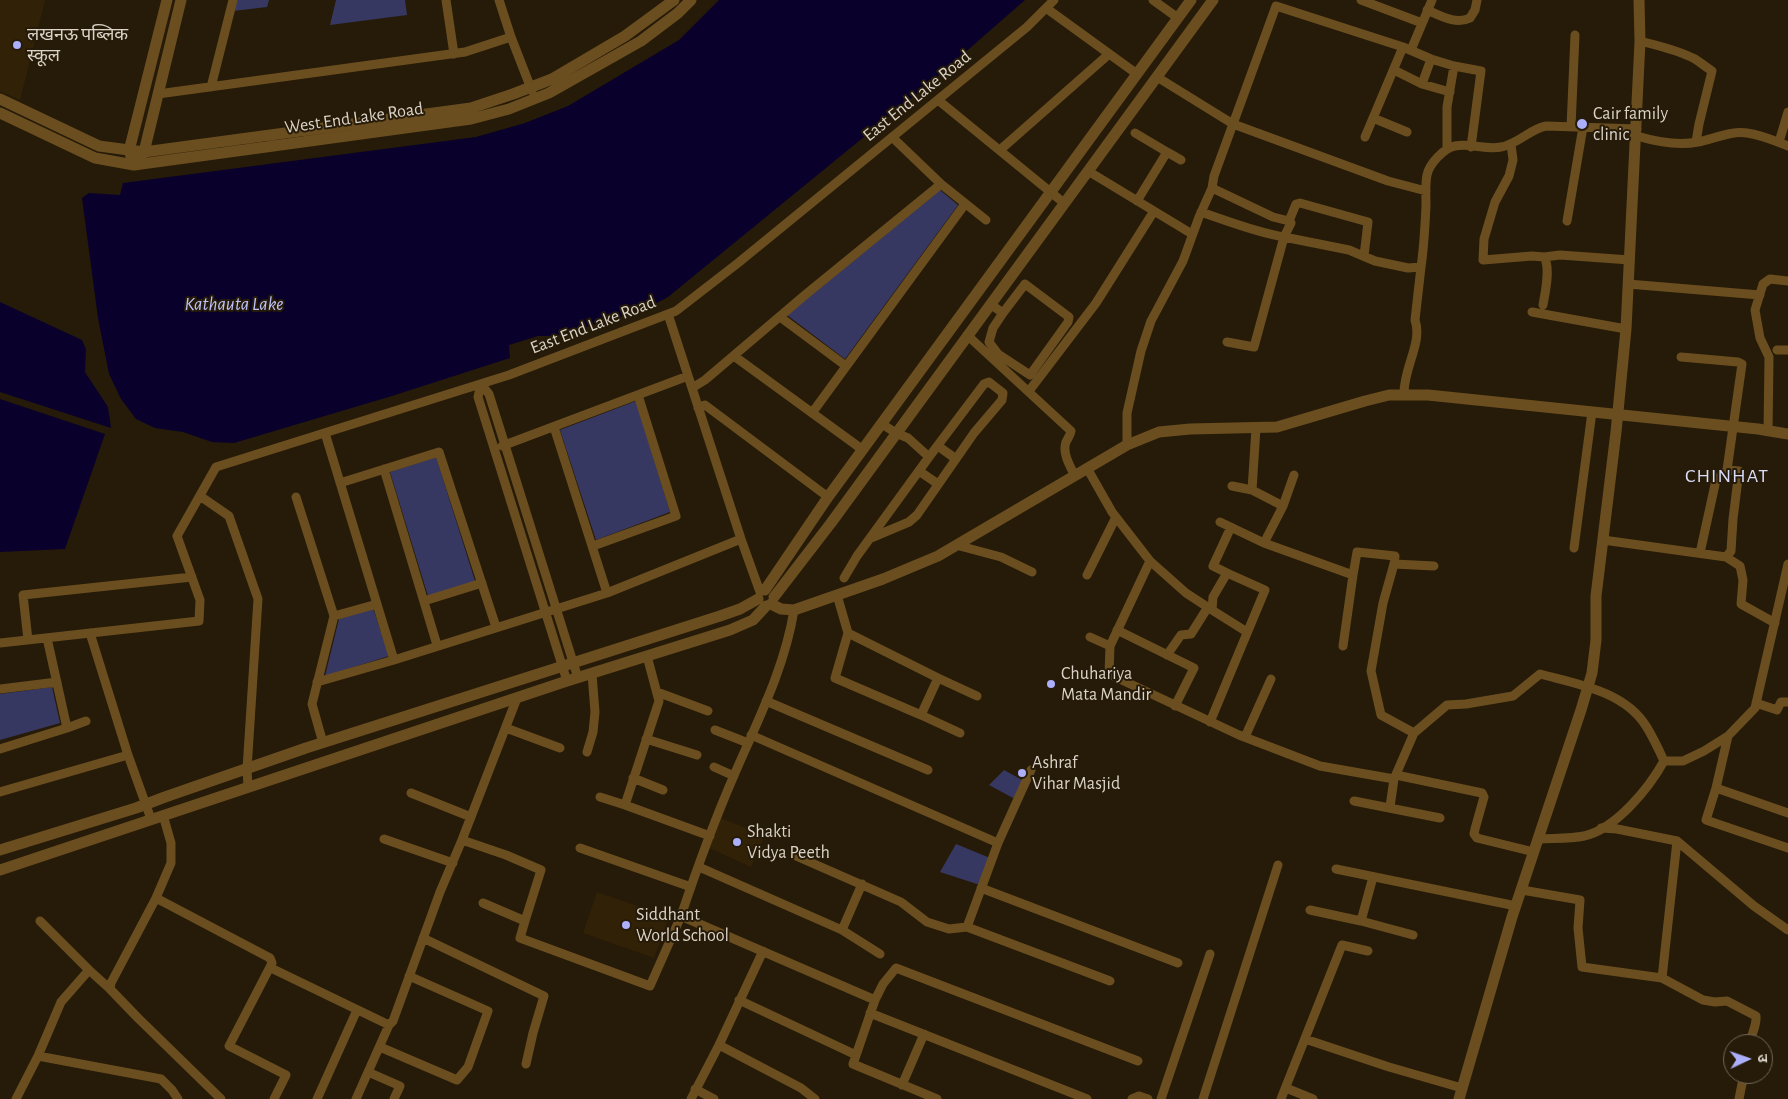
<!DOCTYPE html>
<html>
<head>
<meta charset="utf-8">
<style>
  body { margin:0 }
  #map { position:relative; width:1788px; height:1099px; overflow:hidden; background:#261b08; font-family:"Alegreya Sans","Noto Sans Devanagari",sans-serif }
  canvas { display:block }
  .north { position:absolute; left:1723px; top:1034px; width:50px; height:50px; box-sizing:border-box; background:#261b08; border:1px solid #6e6555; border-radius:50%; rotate:87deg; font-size:14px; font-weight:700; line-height:20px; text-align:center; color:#dbd3c8 }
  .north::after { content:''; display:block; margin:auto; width:18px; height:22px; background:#acaffb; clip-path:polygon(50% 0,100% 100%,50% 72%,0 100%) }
</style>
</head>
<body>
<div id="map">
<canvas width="1788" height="1099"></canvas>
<div class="north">उ</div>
</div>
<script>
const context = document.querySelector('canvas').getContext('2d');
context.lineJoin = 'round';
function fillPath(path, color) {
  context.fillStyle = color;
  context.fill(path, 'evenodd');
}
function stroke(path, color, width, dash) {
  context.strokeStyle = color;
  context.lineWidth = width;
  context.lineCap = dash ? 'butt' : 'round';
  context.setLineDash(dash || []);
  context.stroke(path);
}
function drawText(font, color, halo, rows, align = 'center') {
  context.font = font + ' "Alegreya Sans","Noto Sans Devanagari",sans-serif';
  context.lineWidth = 4;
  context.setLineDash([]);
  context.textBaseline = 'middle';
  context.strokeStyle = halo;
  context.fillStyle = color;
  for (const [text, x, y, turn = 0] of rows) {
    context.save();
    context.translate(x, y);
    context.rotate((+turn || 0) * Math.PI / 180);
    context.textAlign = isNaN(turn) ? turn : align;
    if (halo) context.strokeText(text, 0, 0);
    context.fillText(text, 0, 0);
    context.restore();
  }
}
fillPath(new Path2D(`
  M 0,0 L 45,0 L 20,100 L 0,91 Z
  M 720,818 L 765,835 L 751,867 L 709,848 Z
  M 597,892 L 669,917 L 654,958 L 583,933 Z`), '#312107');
fillPath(new Path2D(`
  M 236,0 L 269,0 L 267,7 L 233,11 Z
  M 336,0 L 405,0 L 407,15 L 330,25 Z
  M 940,190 L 958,205 L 845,359 L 787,315 Z
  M 636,401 L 670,512 L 596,540 L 560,430 Z
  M 436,457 L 475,581 L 428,596 L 390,472 Z
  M 373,608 L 389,656 L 325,676 L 339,619 Z
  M 52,687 L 60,723 L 0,740 L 0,694 Z
  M 1004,770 L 1024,781 L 1015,799 L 989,785 Z
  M 956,844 L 990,858 L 980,885 L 940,872 Z`), '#373861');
fillPath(new Path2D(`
  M 719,0 L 1025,0 L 930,83 L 668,297 L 651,306 L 631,314 L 555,336 L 538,336 L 509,345 L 510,358 L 392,396 L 234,443 L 212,442 L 183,432 L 155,428 L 136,419 L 121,399 L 109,374 L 98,318 L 82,198 L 89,193 L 120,195 L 123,183 L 476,137 L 525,123 L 568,106 L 679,40 Z
  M 0,302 L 82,340 L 86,349 L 85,372 L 108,407 L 111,428 L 0,392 Z
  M 0,399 L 105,434 L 65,549 L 0,552 Z`), '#09012c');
stroke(new Path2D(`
  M 446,0 L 454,54
  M 499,0 L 511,37 L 532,91
  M 1153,0 L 1178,18
  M 1361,0 L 1422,23
  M 1046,8 L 1137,74
  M 1427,10 C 1441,16 1456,25 1470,18 L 1475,10 L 1477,0
  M 1640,41 C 1659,46 1678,50 1695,59 C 1701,63 1706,67 1712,71 L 1699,124 L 1696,142
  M 1403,47 L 1276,6 L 1233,124 L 1388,181 L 1426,191
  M 1411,50 L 1432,0
  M 1394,70 L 1422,84 L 1450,92
  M 1157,77 L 1233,124 L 1214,176 L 1212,188 L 1273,217 L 1289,221 L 1291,223 L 1284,237 L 1349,250 L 1375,261 L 1408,268 L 1421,267 L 1415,320 C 1423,343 1403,368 1404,395
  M 1422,84 L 1431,59
  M 211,87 L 233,0
  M 158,94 L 465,52 L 511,37
  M 938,100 L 1064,203
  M 1373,118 L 1407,132
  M 1571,127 L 1575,35
  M 1135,133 L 1167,152 L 1137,201
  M 1637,136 C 1657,142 1677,146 1698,142 C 1713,139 1733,130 1747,133 C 1762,135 1775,141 1788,146
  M 892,137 L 941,184 L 986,220
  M 1365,137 L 1403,47 L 1431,59 L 1454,66 L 1481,71 L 1471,147
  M 1779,142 L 1788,112
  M 1511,144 L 1513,160 L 1509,176 L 1495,202 L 1484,239 L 1483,260 L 1532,256 L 1544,257 C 1551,268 1545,293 1543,305
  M 1447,148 L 1447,107 L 1454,66
  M 1000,150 L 1109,54
  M 1167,152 L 1181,160
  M 1088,171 L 1192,234
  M 1201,212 C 1228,221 1255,232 1284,237 L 1254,347 L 1227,342
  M 1289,221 L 1296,204 L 1300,203 L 1368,222 L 1364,256
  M 1567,221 L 1583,127
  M 1544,257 L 1560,255 L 1630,260
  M 1421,267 C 1424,247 1425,226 1426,206 C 1426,196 1425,185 1427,175 C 1429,164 1444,148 1455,146 C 1470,143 1486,150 1501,147 C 1518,144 1530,129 1546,126 L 1637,129
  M 1628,284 L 1760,295
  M 990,304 L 1003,313 L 993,328 L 989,342 L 998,354 L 1030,375 L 1068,322 L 1069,317 L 1025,284 L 1003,313
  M 1532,312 L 1626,329
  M 668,314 L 741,539 L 760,592
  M 780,317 L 846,366
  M 967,335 L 1071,431 C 1070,436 1068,438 1066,442 C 1062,453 1070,466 1075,476
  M 1777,350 L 1788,350
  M 734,356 L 863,450
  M 1681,357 L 1738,362 L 1742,364 L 1727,470
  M 481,384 L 489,394 L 578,678
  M 481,384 L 478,397 L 567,681
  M 692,388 L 705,380 L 805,295 L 941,184
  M 1029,391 L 1096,303 L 1154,211
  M 698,408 L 705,405 L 828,497
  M 812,413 L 965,204
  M 554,427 L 607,593
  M 1256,428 L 1252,490 L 1283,506 L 1264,543 L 1353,575 L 1357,552 L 1395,556 L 1394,564
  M 1768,431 L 1769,357 L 1760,338 L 1755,310 L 1763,284 L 1770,279 L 1788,281
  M 325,433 L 394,660
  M 1127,445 L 1127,413 L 1141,351 L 1151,321 L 1183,261 L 1199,217 L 1212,188
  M 502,446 L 688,376
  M 938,446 L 956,459
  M 1087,468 L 1112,512 L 1150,561 L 1110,646 L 1090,637
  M 384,469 L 437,645
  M 919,471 L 938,484
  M 340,483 L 439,452 L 496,627
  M 1232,486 L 1252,490
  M 200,496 L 229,516 L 258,599 L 247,769 L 248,787
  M 296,497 L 334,616
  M 1283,506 L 1294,475
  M 1220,522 L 1264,543
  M 871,538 L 909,522 L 917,515 L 974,433 L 1002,400 L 1003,393 L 989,382 L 984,384 L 929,457 L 908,438 L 896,433 L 882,424
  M 1603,540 L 1726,557 L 1731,551 L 1733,519 L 1739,471 L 1727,470 L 1716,480 L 1700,553
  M 956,545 L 1001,557 L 1032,572
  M 593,546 L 676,516 L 638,395
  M 1574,548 L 1592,412
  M 1726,557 L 1740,566 L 1743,580 L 1741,604 L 1775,623
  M 1150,561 L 1186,593 L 1212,610
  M 1227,573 L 1213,566 L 1231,527
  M 1087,575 L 1116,517
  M 844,578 L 857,556 L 929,457
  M 837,595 L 848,633 L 938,678 L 921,715 L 835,678 L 848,633
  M 424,601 L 482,583
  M 794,610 C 785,667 758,720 735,773 C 715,819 697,868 681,916 L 875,1000 L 853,1064 L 937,1099
  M 1117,630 L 1194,668 L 1175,706
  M 90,633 L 128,755 L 151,819
  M 28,640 L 23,595 L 192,577
  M 0,643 L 199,621 L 200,600 L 177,536 L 216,467 L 509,375 L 676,311 L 738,263 L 1027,27 L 1054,0
  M 1110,646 L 1109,674 L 1239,735 L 1320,766 L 1394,779 L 1414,733 L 1447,705 L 1466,704 L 1513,696 L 1540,674 C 1577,684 1624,691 1646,726 C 1653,737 1659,750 1664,761
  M 1343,646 L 1353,575
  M 1167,655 L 1181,635 L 1191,634 L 1208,607
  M 938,678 L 977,696
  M 317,682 L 394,660 L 607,593 L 741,539
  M 0,689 L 57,682
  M 657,692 L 708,711
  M 766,701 L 928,770
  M 1756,703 L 1777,710 L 1781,702 L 1788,702
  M 921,715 L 960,733
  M 1210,722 L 1265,590 L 1227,573 L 1213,597 L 1212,610 L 1247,632
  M 67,728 L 86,721
  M 506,728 L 560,748
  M 715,730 L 748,743
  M 1414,733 L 1381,715 L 1371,671 L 1383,603 L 1394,564 L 1434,566
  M 751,735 L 998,843 L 967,927
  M 1245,737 L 1271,679
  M 646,739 L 697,755
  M 323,743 L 312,704 L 334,616 L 377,604
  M 0,749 L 67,728 L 47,638
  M 587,752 L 593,732 L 595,712 L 592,674
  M 714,767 L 734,776
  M 1396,775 L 1482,793 L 1484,797 L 1475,829 L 1474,834 L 1477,838 L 1534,852
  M 633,778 L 663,790
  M 1716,788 L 1728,736
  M 0,792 L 128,755
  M 411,793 L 471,817
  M 600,797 L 625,805 L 659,701 L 647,656
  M 1354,801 L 1440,818
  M 625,805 L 710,836
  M 1390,807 L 1394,779
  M 1788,813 L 1716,788 L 1706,820 L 1788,848
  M 163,815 L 171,843 L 171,863 L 156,898 L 111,983 L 110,989 L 138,1018 L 221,1099
  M 1601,828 L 1617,829 L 1677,841 L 1754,906 L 1788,930
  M 384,839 L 453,863
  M 1538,839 C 1553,838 1570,839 1584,836 C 1616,829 1649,788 1664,761 L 1683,761 L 1704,751 L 1728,736 L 1755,708 L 1788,564
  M 1677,841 L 1662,978 L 1703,1000 L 1715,1002 L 1727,1001 L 1756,1016 C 1757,1026 1751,1034 1750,1044
  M 998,843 L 1031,770
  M 580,848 L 691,887
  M 796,856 L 901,902 L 927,922 L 949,929 L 967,927 L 1110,981
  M 699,867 L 842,930 L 880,954
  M 1336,869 L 1516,906
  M 1373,877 L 1361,921 L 1413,935
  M 981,888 L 1178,963
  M 1522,890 L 1580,900 L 1578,928 L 1582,967 L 1662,978
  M 156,898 L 270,958 L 272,963 L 270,967 L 273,969 L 389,1025 L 393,1021 L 440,892 L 462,840
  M 483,903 L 525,921 L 541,870 L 506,855 L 462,840 L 517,698
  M 1310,910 L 1361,921
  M 40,921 L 89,970
  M 525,921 L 520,938 L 650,986 L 681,916
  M 842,930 L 862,884
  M 423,938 L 544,996 L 533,1033 L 526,1064
  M 270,967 L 229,1046 L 286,1075 L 274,1099
  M 739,1000 L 856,1055
  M 875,1000 L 883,984 L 896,968 L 1138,1061
  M 870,1013 L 1087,1099
  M 1305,1039 L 1389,1067 L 1462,1088
  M 719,1045 L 801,1088 L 815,1099
  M 380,1047 L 457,1080 L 468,1067 L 488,1011 L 409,976
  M 38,1056 L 161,1079 L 172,1090 L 178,1099
  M 368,1072 L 400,1086 L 394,1099
  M 902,1085 L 924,1034
  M 1286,1088 L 1313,1099
  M 695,1089 L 714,1099
  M 16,1099 L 38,1056 L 61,1002 L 89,970 L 110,989
  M 317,1099 L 357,1010
  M 356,1099 L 389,1025
  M 691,1099 L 719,1045 L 763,951
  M 1132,1099 L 1139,1096 L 1148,1099
  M 1161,1099 L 1210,954
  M 1203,1099 L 1278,865
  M 1281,1099 L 1342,945 L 1368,951
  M 1739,1099 L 1744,1074`), '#6b4e1f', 9);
stroke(new Path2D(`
  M 0,99 L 99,146 L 144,152 L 471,108 L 513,94 L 552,79 L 625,36 L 674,0
  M 0,113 L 95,158 L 134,165 L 471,119 L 509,109 L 549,93 L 641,41 L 678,13 L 691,0
  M 131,156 L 129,151 L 167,0
  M 140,157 L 144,152 L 181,0
  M 765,590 L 828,497 L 1191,0
  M 774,597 L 831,523 L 1213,0
  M 771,604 L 781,609 L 794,610 L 883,579 L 938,556 L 1127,445 L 1159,432 L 1190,429 L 1277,427 L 1365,401 L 1389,395 L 1428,395 L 1758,429 L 1788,434
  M 0,850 L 136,808 L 165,797 L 306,748 L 720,616 L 740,609 L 758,599
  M 0,870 L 567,681 L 730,630 L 753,620 L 766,606
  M 1459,1099 L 1512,917 L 1581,710 L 1592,673 L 1596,640 L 1596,596 L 1616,432 L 1626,329 L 1640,41 L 1639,0`), '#6b4e1f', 11);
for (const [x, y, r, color] of [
  [17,45,5,"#acaffb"],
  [1582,124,6,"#acaffb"],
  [1051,684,5,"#acaffb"],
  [1022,773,5,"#acaffb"],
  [737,842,5,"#acaffb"],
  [626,925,5,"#acaffb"]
]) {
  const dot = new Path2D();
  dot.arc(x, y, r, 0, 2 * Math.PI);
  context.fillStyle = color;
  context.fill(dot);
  stroke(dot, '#261b08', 2);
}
drawText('18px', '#dbd3c8', '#261b08', [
  ["लखनऊ पब्लिक",27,35],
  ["स्कूल",27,56],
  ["Cair family",1593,114],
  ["clinic",1593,135],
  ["Chuhariya",1061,674],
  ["Mata Mandir",1061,695],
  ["Ashraf",1032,763],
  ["Vihar Masjid",1032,784],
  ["Shakti",747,832],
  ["Vidya Peeth",747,853],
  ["Siddhant",636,915],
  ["World School",636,936]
], 'left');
drawText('18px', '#dbd3c8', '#261b08', [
  ["East End Lake Road",917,96,-39],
  ["West End Lake Road",354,118,-8],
  ["East End Lake Road",593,325,-21]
]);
drawText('italic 19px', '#bfc3fc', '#261b08', [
  ["Kathauta Lake",234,304]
]);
context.letterSpacing = '1px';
drawText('20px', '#d9dcf9', '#261b08', [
  ["CHINHAT",1727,476]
]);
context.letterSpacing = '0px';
</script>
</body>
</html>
